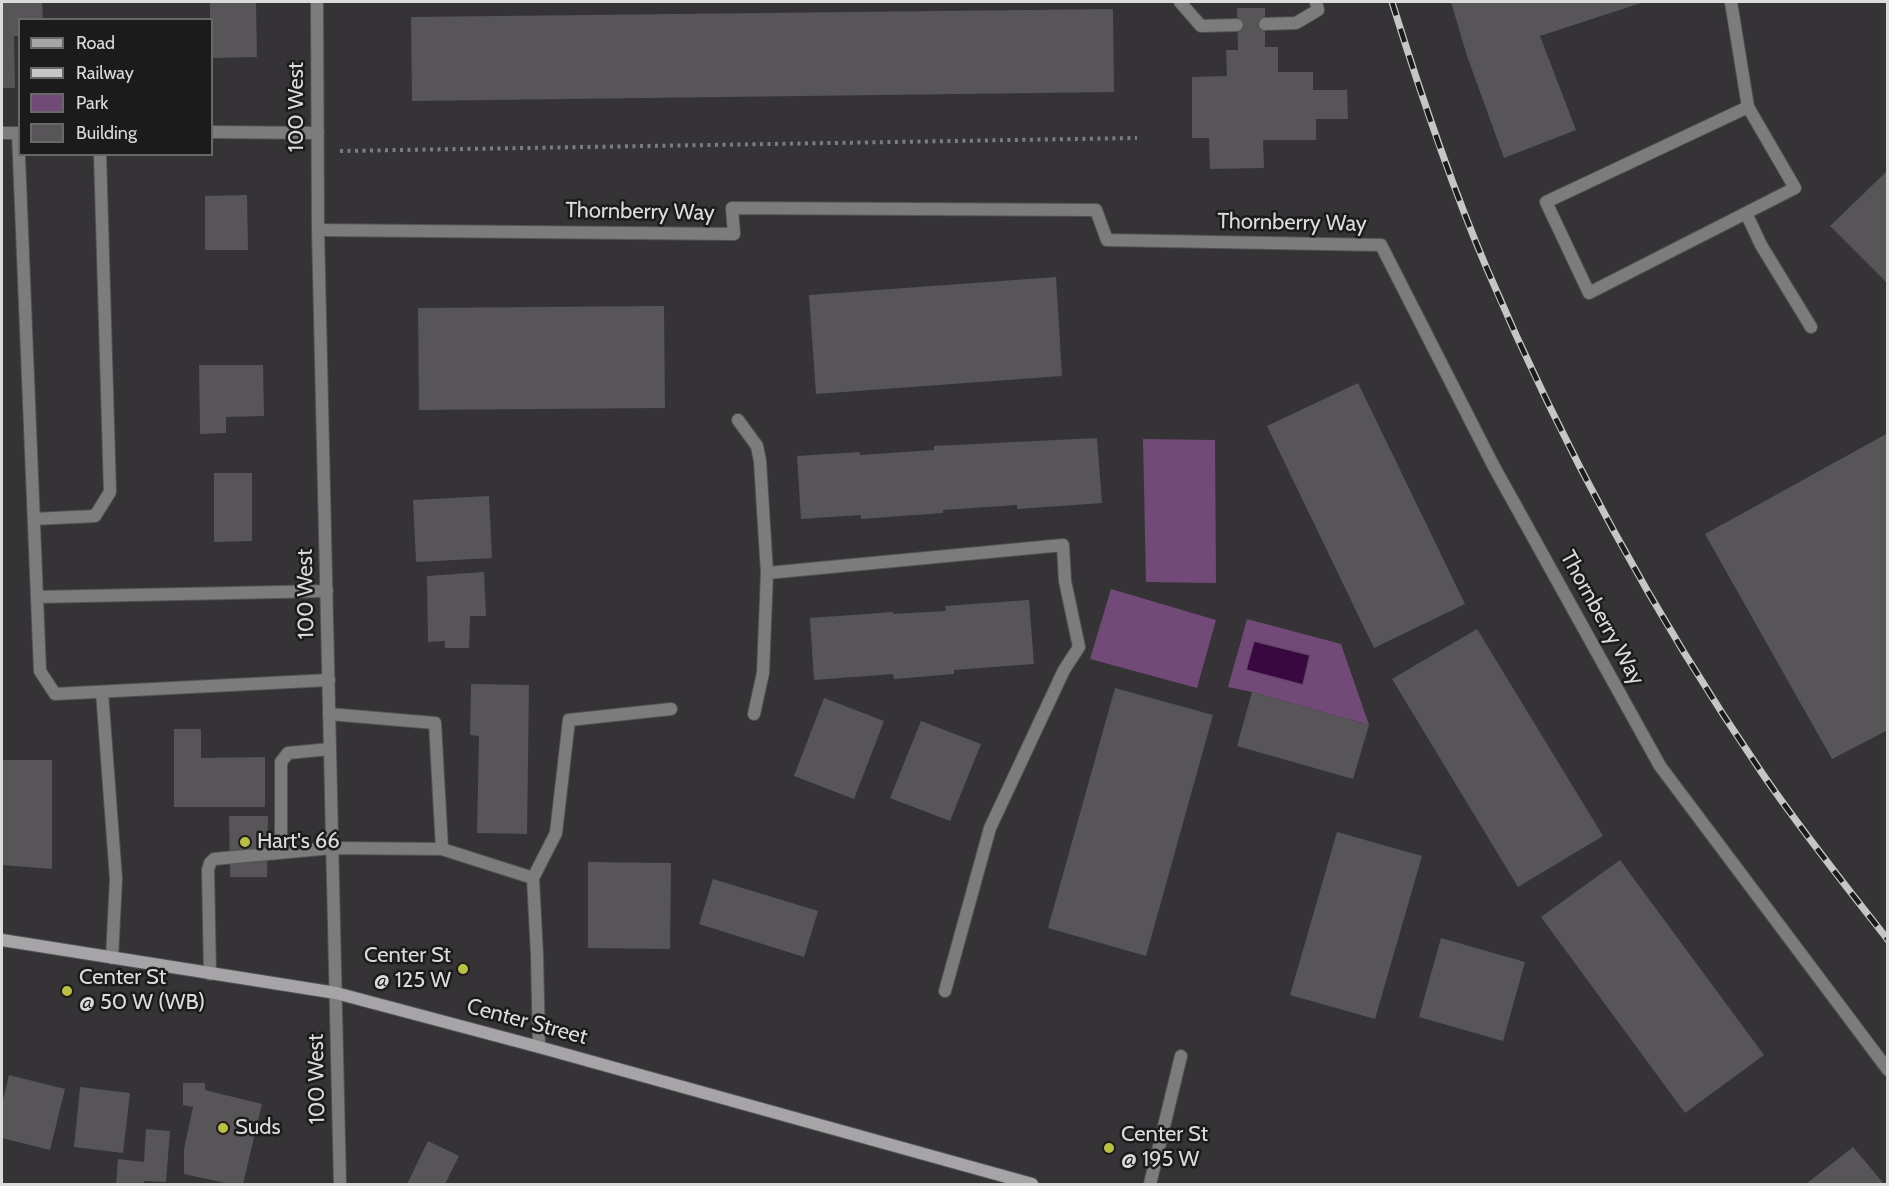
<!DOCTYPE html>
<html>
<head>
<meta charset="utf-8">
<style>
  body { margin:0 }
  #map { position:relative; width:1889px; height:1186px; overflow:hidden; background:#353336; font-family:Cabin,sans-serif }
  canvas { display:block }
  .frame { position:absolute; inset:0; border:3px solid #dcdbdc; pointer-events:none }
  .legend { position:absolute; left:18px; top:18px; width:195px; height:138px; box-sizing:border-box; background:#1c1b1c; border:2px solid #696869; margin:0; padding:8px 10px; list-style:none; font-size:18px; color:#dcdbdc }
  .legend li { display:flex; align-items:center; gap:12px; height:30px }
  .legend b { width:30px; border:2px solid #696869 }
</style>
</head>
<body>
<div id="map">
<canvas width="1889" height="1186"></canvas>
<div class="frame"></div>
<ul class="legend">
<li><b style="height:8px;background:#a6a4a6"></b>Road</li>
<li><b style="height:8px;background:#c7c6c7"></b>Railway</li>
<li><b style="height:16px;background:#714a77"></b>Park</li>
<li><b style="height:16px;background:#575558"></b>Building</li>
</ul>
</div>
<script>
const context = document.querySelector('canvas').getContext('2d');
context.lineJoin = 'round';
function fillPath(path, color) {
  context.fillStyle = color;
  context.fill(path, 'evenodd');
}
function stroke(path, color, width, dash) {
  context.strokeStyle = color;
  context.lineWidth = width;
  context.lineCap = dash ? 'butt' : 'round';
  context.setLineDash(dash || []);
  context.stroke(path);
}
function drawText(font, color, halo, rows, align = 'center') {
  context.font = font + ' Cabin,sans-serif';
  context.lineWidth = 5;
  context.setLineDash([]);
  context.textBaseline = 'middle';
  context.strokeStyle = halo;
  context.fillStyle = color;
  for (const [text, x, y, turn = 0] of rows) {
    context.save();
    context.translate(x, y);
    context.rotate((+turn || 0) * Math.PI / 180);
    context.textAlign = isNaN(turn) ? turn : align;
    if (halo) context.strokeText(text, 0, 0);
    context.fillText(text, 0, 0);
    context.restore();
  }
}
fillPath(new Path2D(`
  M 1143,439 L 1215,440 L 1216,583 L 1146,582 Z
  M 1111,589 L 1216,620 L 1197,688 L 1090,659 Z
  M 1247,619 L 1341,644 L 1369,725 L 1252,692 L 1228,687 Z`), '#714a77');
const water = new Path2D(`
  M 1254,641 L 1310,655 L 1303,685 L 1246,670 Z`);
fillPath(water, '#390840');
stroke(water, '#6a476f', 1.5);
fillPath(new Path2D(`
  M 2,2 L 42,2 L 43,20 L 20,20 L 20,36 L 14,36 L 15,88 L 2,88 Z
  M 210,2 L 256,2 L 257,57 L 212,58 L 212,20 L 210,20 Z
  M 1451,2 L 1644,2 L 1540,36 L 1576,130 L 1504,158 L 1467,56 Z
  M 1237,8 L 1265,8 L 1265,47 L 1278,47 L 1278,72 L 1313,72 L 1313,90 L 1347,90 L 1348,119 L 1316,119 L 1316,140 L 1263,140 L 1264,168 L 1210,169 L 1209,138 L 1192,138 L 1192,77 L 1227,76 L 1226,50 L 1238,50 Z
  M 1113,9 L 1114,92 L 412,101 L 411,17 Z
  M 1888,170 L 1888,280 L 1886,282 L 1830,226 Z
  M 247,195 L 248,250 L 205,250 L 205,196 Z
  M 1056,277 L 1062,376 L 816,394 L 809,295 Z
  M 664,306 L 665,408 L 419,410 L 418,308 Z
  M 199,365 L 263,365 L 264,416 L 226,417 L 226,433 L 200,434 Z
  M 1358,383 L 1465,604 L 1374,648 L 1267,426 Z
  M 1888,433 L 1888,730 L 1832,759 L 1705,534 Z
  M 1097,438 L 1102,503 L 1017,509 L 1017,505 L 943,510 L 943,513 L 861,519 L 861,515 L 801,519 L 797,456 L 859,452 L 860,455 L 934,450 L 934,446 Z
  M 214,473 L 252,473 L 252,541 L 214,542 Z
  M 489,496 L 492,558 L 416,562 L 413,500 Z
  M 484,572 L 486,616 L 470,616 L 469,648 L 445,648 L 445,641 L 428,642 L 427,576 Z
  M 1029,600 L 1034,664 L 954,670 L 954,674 L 894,679 L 893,674 L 814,680 L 810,618 L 893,612 L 893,614 L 946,611 L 945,606 Z
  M 1477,629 L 1603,836 L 1518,887 L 1392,679 Z
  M 471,684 L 529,685 L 527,834 L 477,833 L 479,736 L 470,735 Z
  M 1115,688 L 1213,715 L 1146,956 L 1048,928 Z
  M 1252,692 L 1369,725 L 1353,779 L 1237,746 Z
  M 824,698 L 884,721 L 854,799 L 794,776 Z
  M 921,721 L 981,744 L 950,821 L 890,798 Z
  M 174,729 L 201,729 L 201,758 L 265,757 L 265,807 L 174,807 Z
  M 2,760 L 52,760 L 52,869 L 2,865 Z
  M 229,816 L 268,816 L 267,877 L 230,877 Z
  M 1337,832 L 1422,856 L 1375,1019 L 1290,995 Z
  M 1620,860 L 1764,1055 L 1685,1113 L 1541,917 Z
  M 588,862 L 671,863 L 670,949 L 588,948 Z
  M 713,879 L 818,911 L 804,957 L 699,924 Z
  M 1441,938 L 1525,962 L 1503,1041 L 1419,1017 Z
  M 9,1075 L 65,1089 L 50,1150 L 2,1138 L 2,1104 Z
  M 183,1083 L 205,1083 L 205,1090 L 262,1104 L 243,1184 L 230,1184 L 184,1174 L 184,1149 L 193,1107 L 183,1105 Z
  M 80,1087 L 130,1093 L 123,1153 L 74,1147 Z
  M 146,1129 L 170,1131 L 166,1182 L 144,1181 L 144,1184 L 116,1184 L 118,1159 L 144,1162 Z
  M 428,1141 L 459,1156 L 445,1184 L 407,1184 Z
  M 1853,1147 L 1884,1184 L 1806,1184 Z`), '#575558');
const service = new Path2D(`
  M 1180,2 L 1201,26 L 1237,25
  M 1731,2 L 1748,107 L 1795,188 L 1589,293 L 1546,202 L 1748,107
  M 1265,24 L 1296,23 L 1318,10 L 1316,2
  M 18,133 L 40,671 L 55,694 L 329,680
  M 1746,213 L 1761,245 L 1811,327
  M 318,230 L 734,234 L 732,208 L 1096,210 L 1107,240 L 1381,245 L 1493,465 L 1660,766 L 1888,1070
  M 738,420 L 757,446 L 760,461 L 767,573 L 763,673 L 754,714
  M 34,519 L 95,516 L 110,492 L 100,154
  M 767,573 L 1063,545 L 1065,581 L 1079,647 L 1064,670 L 990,828 L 945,991
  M 37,597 L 327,591
  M 102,692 L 116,879 L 112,958
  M 329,714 L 435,723 L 442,849
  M 281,852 L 281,762 L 288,753 L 330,749
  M 533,878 L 556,833 L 569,720 L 671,709
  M 210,974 L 208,870 L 210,863 L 214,859 L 332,848 L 442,849 L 533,878 L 537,955 L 539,1047
  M 1150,1184 L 1181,1056`);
const minor = new Path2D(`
  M 317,2 L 318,230 L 340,1184
  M 212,132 L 318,133
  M 2,133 L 20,133`);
const secondary = new Path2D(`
  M 2,940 L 336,993 L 539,1047 L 1032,1184`);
stroke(service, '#535154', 14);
stroke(minor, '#535154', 14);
stroke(secondary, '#535154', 14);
stroke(new Path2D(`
  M 340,151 L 1137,138`), '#7d7c7e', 4, [3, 4.5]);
stroke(service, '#7d7c7d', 12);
stroke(minor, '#7d7c7d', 12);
stroke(secondary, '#a6a4a6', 12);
const rail = new Path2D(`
  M 1392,2 C 1420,92 1450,182 1487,269 C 1562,445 1654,615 1762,773 C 1801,830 1845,885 1888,940`);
stroke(rail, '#c7c6c7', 7);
stroke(rail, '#1c1b1c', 4.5, [14]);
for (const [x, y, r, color] of [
  [245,842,6,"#bac045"],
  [463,969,6,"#bac045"],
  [67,991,6,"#bac045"],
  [223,1128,6,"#bac045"],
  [1109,1148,6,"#bac045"]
]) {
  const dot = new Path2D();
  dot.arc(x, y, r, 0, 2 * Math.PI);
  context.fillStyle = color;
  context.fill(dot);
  stroke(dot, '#1c1b1c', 2);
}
drawText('22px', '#dcdbdc', '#1c1b1c', [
  ["100 West",297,107,-90],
  ["Thornberry Way",640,212,1],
  ["Thornberry Way",1292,223,1],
  ["100 West",306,594,-91],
  ["Thornberry Way",1602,618,61],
  ["Center Street",527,1022,15],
  ["100 West",317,1079,-91]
]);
drawText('22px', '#dcdbdc', '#1c1b1c', [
  ["Hart's 66",257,842],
  ["Center St",451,956,"right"],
  ["@ 125 W",451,981,"right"],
  ["Center St",79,978],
  ["@ 50 W (WB)",79,1003],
  ["Suds",235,1128],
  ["Center St",1121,1135],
  ["@ 195 W",1121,1160]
], 'left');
</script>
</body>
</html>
